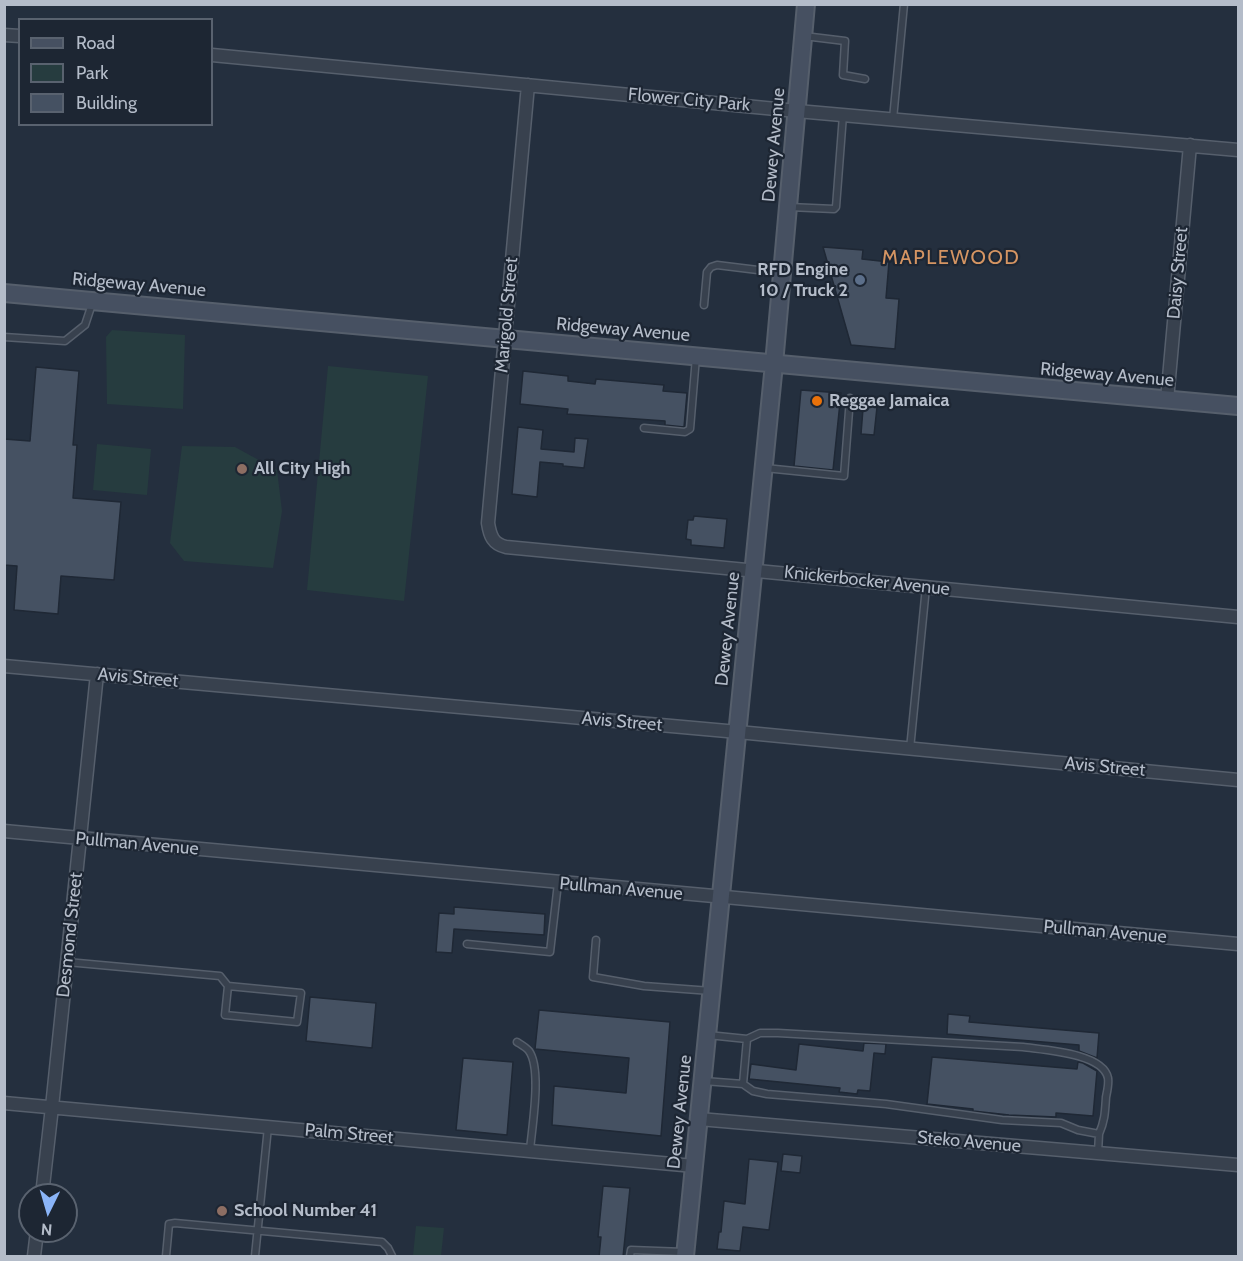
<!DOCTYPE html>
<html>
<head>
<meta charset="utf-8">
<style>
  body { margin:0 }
  #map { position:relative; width:1243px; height:1261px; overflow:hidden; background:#242f3e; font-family:Cabin,sans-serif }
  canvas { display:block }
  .frame { position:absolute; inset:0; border:6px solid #b4bcc9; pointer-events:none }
  .legend { position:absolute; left:18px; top:18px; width:195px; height:108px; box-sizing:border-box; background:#1d2633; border:2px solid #59626f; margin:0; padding:8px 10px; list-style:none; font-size:18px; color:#b4bcc9 }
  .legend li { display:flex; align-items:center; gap:12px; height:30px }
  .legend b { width:30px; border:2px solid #59626f }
  .north { position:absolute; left:18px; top:1183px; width:60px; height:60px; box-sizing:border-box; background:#1d2633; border:2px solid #59626f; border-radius:50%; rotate:185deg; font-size:16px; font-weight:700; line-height:24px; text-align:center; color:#b4bcc9 }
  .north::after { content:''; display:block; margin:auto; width:21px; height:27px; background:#8ab4f8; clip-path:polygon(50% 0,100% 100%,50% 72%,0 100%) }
</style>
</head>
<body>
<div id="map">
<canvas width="1243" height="1261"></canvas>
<div class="frame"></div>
<ul class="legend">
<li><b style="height:8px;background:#465061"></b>Road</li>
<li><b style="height:16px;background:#263c3f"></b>Park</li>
<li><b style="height:16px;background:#455162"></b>Building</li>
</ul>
<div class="north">N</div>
</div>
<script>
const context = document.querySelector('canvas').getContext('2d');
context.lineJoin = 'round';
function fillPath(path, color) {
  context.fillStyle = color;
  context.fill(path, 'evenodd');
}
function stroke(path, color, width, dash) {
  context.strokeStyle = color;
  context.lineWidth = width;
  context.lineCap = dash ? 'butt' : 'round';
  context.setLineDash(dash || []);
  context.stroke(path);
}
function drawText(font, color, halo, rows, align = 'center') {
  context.font = font + ' Cabin,sans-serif';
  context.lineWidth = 4.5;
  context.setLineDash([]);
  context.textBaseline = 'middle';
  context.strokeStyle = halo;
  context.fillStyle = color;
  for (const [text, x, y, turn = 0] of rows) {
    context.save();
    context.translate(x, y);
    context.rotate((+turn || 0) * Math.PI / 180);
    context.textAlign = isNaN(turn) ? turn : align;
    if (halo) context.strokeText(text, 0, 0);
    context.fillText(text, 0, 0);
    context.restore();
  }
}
fillPath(new Path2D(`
  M 112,330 L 185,335 L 183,409 L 107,404 L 106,337 Z
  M 328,366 L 428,376 L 404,601 L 307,590 Z
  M 97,444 L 151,449 L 147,495 L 93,490 Z
  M 182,446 L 235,447 L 277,470 L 282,511 L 273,568 L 184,561 L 170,543 Z
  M 416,1226 L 444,1228 L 441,1256 L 413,1256 Z`), '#263c3f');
const building = new Path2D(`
  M 823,247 L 863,250 L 862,259 L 889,262 L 886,298 L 899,299 L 895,349 L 851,345 Z
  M 36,367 L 79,371 L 73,445 L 77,445 L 73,498 L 121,502 L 114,580 L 61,576 L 58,614 L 14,610 L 17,566 L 4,565 L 4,439 L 30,441 Z
  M 523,371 L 568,376 L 568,381 L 595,384 L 596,379 L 664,385 L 663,391 L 687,393 L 684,427 L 665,425 L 665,421 L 567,414 L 568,409 L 520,404 Z
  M 801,390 L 841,393 L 833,470 L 794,466 Z
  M 864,396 L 878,398 L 874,435 L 861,434 Z
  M 518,427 L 543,430 L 541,449 L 574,452 L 575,438 L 588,439 L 584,468 L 563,466 L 563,464 L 540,462 L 537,497 L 512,494 Z
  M 694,516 L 727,519 L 724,548 L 691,545 L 691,540 L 686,539 L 688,520 L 693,520 Z
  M 454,907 L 545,914 L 544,935 L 454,929 L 452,953 L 436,952 L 439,913 L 454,914 Z
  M 310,997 L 376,1003 L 372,1048 L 306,1041 Z
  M 539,1010 L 670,1022 L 661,1136 L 552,1125 L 554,1086 L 626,1093 L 629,1058 L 535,1049 Z
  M 948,1014 L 970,1016 L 969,1022 L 1099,1033 L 1097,1058 L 1079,1051 L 1079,1045 L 947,1034 Z
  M 864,1043 L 886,1044 L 885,1054 L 874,1053 L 870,1091 L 858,1090 L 857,1094 L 839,1092 L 840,1088 L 749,1079 L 751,1064 L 796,1070 L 799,1044 L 863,1051 Z
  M 932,1057 L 1077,1069 L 1078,1062 L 1083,1063 L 1097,1071 L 1093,1116 L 1056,1113 L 1056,1117 L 1009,1115 L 973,1111 L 973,1109 L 927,1104 Z
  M 463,1058 L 513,1062 L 507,1135 L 456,1130 Z
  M 783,1154 L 802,1156 L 800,1173 L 781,1171 Z
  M 749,1159 L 778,1162 L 769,1230 L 743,1227 L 740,1251 L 717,1249 L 719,1232 L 721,1232 L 724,1201 L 745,1204 Z
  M 603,1186 L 630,1188 L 623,1257 L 599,1257 L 601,1237 L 598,1237 Z`);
fillPath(building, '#455162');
stroke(building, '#1f2835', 1.5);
const lane = new Path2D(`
  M 804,36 L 845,41 L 843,75 L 865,79
  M 893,119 L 904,4
  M 789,207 L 834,209 L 836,207 L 843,115
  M 704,305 L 707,272 L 711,267 L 717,265 L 782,273
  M 4,337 L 65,341 L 85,325 L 92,304
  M 644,428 L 685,432 L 690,429 L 696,357
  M 765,468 L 844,476 L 850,398
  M 910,749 L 926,587
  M 596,940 L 593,977 L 644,986 L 711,991
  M 467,944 L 550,952 L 558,883
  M 67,962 L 220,976 L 228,986 L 301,993 L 297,1022 L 225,1015 L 228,986
  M 708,1035 L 747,1039 L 760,1033 L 778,1033 L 1023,1047 C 1044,1050 1103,1053 1108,1078 C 1109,1084 1107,1092 1106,1097 C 1105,1112 1105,1120 1099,1134
  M 517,1042 C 520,1044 526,1047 529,1051 C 542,1069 532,1127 530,1150
  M 704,1081 L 743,1084 L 753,1091 L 767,1094 L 886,1104 L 1002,1120 L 1061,1123 L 1078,1130 L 1099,1134 L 1098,1153
  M 743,1084 L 747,1039
  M 166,1256 L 169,1224 L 175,1223 L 382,1242 L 388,1248 L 392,1256
  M 255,1256 L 268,1127
  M 630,1256 L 631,1250 L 684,1252`);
const street = new Path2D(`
  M 4,35 L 20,36
  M 212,55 L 797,111 L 1238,150
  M 528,85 L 488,523 C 490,536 493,544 506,547 L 1238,617
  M 1167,400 L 1190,145
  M 4,666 L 738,732 L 1238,780
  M 4,831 L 1238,944
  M 4,1103 L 694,1166
  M 699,1119 L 1238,1165
  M 42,1195 L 52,1107 L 97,674
  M 34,1256 L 37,1231`);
const secondary = new Path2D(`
  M 4,293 L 1238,406
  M 685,1256 L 774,364 L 806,4`);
stroke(lane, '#565f6c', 9);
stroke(street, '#565f6c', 15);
stroke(secondary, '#565f6c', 20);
stroke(lane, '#38414e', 6);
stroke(street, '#38414e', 12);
stroke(secondary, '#465061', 16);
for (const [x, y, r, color] of [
  [860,280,6,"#5c6f8a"],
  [817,401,6,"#e8710a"],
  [242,469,6,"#8d6e63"],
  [222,1211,6,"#8d6e63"]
]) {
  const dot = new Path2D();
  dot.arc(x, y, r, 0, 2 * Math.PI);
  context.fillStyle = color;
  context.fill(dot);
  stroke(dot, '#1d2633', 2);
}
drawText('18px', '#b4bcc9', '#1d2633', [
  ["Flower City Park",689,100,5],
  ["Dewey Avenue",774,145,-85],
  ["Daisy Street",1178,273,-85],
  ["Ridgeway Avenue",139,285,5],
  ["Marigold Street",507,315,-85],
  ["Ridgeway Avenue",623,330,5],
  ["Ridgeway Avenue",1107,375,5],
  ["Knickerbocker Avenue",867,581,6],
  ["Dewey Avenue",728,629,-84],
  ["Avis Street",138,678,5],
  ["Avis Street",622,722,5],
  ["Avis Street",1105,767,5],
  ["Pullman Avenue",137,844,5],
  ["Pullman Avenue",621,889,5],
  ["Pullman Avenue",1105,932,5],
  ["Desmond Street",70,935,-84],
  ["Dewey Avenue",680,1112,-84],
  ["Palm Street",349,1134,5],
  ["Steko Avenue",969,1142,5]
]);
drawText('bold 18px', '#b4bcc9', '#1d2633', [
  ["RFD Engine",848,270,"right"],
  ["10 / Truck 2",848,291,"right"],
  ["Reggae Jamaica",829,401],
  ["All City High",254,469],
  ["School Number 41",234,1211]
], 'left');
context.letterSpacing = '1.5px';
drawText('20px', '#d59563', '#1d2633', [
  ["MAPLEWOOD",951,258]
]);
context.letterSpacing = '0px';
</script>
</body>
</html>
